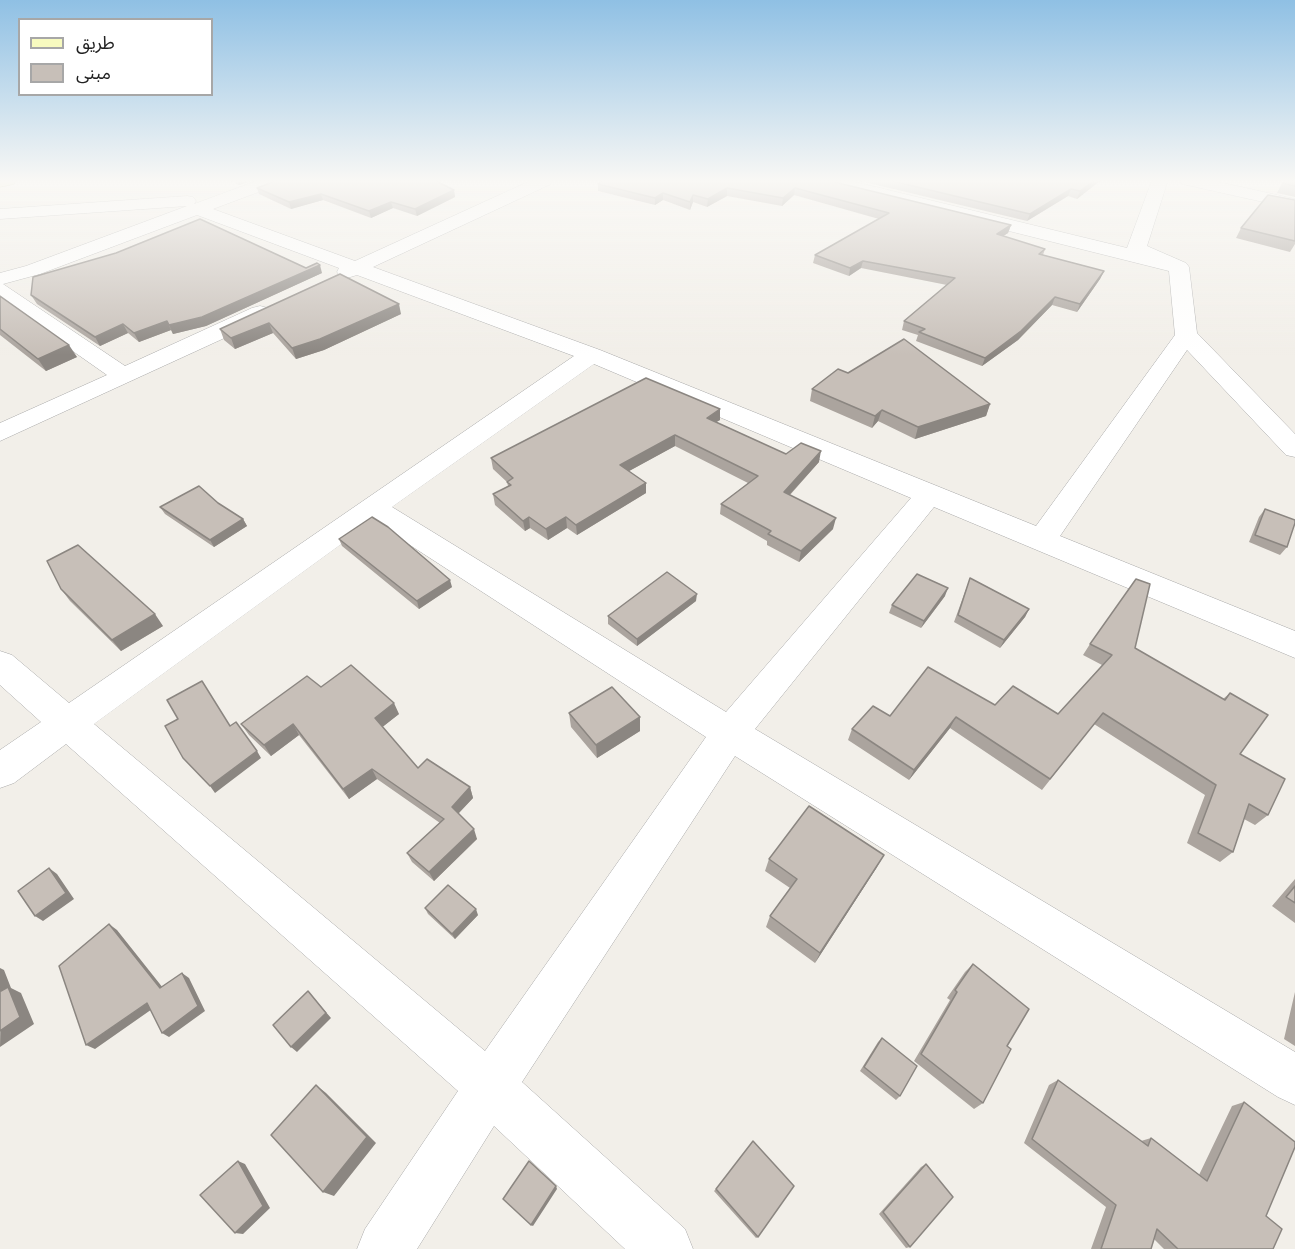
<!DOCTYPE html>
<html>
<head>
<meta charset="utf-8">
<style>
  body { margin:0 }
  #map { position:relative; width:1295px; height:1249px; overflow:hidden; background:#f2efe9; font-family:"Public Sans","Noto Sans Arabic",sans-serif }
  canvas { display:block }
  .legend { position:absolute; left:18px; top:18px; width:195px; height:78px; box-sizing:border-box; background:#fff; border:2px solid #a7a7a7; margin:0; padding:8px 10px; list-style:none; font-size:18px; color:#222 }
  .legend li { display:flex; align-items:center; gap:12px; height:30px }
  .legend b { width:30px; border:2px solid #a7a7a7 }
</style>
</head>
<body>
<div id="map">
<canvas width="1295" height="1249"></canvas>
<ul class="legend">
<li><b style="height:8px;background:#f7fabf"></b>طريق</li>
<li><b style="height:16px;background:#c7bfb8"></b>مبنى</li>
</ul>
</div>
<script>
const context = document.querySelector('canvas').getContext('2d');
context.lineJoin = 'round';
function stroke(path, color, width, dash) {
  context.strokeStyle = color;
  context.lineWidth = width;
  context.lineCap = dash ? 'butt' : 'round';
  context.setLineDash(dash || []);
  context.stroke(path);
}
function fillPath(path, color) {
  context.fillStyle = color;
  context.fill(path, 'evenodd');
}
const street = new Path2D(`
  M 259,180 L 282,180 L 280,184 L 213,209 L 355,261 L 532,180 L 553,180 L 551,184 L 373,267 L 600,350 L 1036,526 L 1175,335 L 1169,271 L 821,184 L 819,180 L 847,180 L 1127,248 L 1152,180 L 1168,180 L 1147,246 L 1186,263 L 1189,267 L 1197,333 L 1295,434 L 1295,457 L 1286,455 L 1187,350 L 1060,536 L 1295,631 L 1295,658 L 934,507 L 755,729 L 1295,1052 L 1295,1105 L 1278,1097 L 735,756 L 522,1082 L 685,1229 L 693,1249 L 625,1249 L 494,1126 L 417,1249 L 357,1249 L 365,1229 L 458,1091 L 66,744 L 14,783 L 0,788 L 0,750 L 41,722 L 0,685 L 0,651 L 12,655 L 69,703 L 574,356 L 357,275 L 347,278 L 340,276 L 337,272 L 339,268 L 197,215 L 40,274 L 3,284 L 125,366 L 252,308 L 260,306 L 268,308 L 271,313 L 268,318 L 0,441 L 0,423 L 107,375 L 0,300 L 0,273 L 26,266 L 187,206 L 0,219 L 0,209 L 187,196 L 193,197 L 196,201 L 194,204 ZM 594,364 L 911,498 L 726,712 L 392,507 ZM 373,521 L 706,737 L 485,1051 L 94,724 Z
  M 1180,180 L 1210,180 L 1295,199 L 1295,209 L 1182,184 Z`);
const secondary = new Path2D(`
  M 0,180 L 16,180 L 14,184 L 0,187 Z`);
stroke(street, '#a9a9a9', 1);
stroke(secondary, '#707d05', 1);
fillPath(street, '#fff');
fillPath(secondary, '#f7fabf');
fillPath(new Path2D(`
  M 229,180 L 253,180 L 239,185 Z
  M 826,180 L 1011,225 L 1008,233 L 1003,236 L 1045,249 L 1043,255 L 1104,271 L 1100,279 L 1077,312 L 1052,305 L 1018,340 L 982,366 L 916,341 L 918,335 L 902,330 L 904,321 L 947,285 L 861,268 L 849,276 L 813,263 L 815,255 L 879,219 L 794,195 L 782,206 L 727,196 L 707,207 L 693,202 L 690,210 L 663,200 L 655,205 L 598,191 L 598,184 Z
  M 856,180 L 1101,180 L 1077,199 L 1068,196 L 1027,221 Z
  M 1295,180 L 1295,197 L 1277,193 L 1282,183 Z
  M 257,188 L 454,190 L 455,197 L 417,216 L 393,208 L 371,218 L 323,200 L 291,209 L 259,194 Z
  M 1295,200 L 1295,244 L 1290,252 L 1236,238 L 1241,228 Z
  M 306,268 L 322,273 L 206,326 L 173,334 L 171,330 L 139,342 L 128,333 L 100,346 L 37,304 L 31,295 Z
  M 340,274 L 401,314 L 324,350 L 296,359 L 273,333 L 235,349 L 224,340 L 220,329 Z
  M 0,296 L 77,357 L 46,371 L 0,335 Z
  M 848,373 L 990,404 L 986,416 L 915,439 L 878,421 L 872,428 L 810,401 L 812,389 Z
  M 720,420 L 716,422 L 786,454 L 819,462 L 790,495 L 833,529 L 799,562 L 767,545 L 767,541 L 720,514 L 721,504 L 748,483 L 675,446 L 629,471 L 646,483 L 646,493 L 577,535 L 567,528 L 548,540 L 530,528 L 525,531 L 495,505 L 493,494 L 508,486 L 507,482 L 493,469 L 491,458 Z
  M 160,507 L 243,519 L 247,526 L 214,547 L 165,514 Z
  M 1265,509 L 1287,547 L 1280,555 L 1249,542 L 1259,517 Z
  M 339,539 L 452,587 L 419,609 L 342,546 Z
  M 970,578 L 1029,609 L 1025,617 L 1000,648 L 954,622 Z
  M 61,589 L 163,626 L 121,651 L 70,601 Z
  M 945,596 L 921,628 L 889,613 L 892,605 Z
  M 696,601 L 637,646 L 608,624 L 608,616 Z
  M 1090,644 L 1135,648 L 1223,699 L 1230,693 L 1240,754 L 1268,815 L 1255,825 L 1244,819 L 1233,852 L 1220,862 L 1187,843 L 1205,795 L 1094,724 L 1042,790 L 950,728 L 909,780 L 848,740 L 852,729 L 890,716 L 995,705 L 1058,714 L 1102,665 L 1083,655 Z
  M 321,687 L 399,714 L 382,727 L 418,768 L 470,787 L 473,798 L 458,814 L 477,839 L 434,881 L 412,862 L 407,853 L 440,823 L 377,779 L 349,799 L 299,735 L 271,756 L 249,735 L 241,724 Z
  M 569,713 L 640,717 L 640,731 L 597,758 L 571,727 Z
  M 769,859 L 877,867 L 815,963 L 766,927 L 770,916 L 790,888 L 765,871 Z
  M 1295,879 L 1295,923 L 1272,906 Z
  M 425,908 L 478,915 L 455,939 L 428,914 Z
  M 973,964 L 1007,1046 L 983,1103 L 974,1109 L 914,1061 L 950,1000 L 947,998 L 965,972 Z
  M 1295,992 L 1295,1046 L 1284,1039 Z
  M 882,1038 L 900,1096 L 896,1100 L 860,1071 L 878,1042 Z
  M 1058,1080 L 1141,1141 L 1151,1138 L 1199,1175 L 1232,1106 L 1244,1102 L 1273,1249 L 1164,1249 L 1154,1239 L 1151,1249 L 1091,1249 L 1106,1207 L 1024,1143 L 1049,1085 Z
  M 926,1164 L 910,1247 L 906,1248 L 879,1214 L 921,1167 Z
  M 716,1189 L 758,1237 L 756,1238 L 714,1191 Z`), '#aba49e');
fillPath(new Path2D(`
  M 238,180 L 253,180 L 239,185 Z
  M 1095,180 L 1101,180 L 1077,199 L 1080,191 Z
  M 727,188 L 727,196 L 707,207 L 708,199 Z
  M 795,188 L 794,195 L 782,206 L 783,198 Z
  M 1071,189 L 1068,196 L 1027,221 L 1030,214 Z
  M 454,190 L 455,197 L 417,216 L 415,209 Z
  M 663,193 L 663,200 L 655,205 L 655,198 Z
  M 321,194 L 323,200 L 291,209 L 289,202 Z
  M 693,195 L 693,202 L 690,210 L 690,202 Z
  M 391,202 L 393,208 L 371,218 L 369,211 Z
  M 1011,225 L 1008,233 L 994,242 L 997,234 Z
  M 863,261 L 861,268 L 849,276 L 850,268 Z
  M 320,265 L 322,273 L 206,326 L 173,334 L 169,325 Z
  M 1104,271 L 1100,279 L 1077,312 L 1080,304 Z
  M 1055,297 L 1052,305 L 1018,340 L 982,366 L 985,358 Z
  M 399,304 L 401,314 L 324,350 L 296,359 L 292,348 Z
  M 167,321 L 171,330 L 139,342 L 134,333 Z
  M 269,323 L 273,333 L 235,349 L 231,338 Z
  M 123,324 L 128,333 L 100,346 L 95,337 Z
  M 69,345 L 77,357 L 46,371 L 38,359 Z
  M 990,404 L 986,416 L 915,439 L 918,427 Z
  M 720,409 L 720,420 L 706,428 L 707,418 Z
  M 882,410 L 878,421 L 872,428 L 875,416 Z
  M 675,435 L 675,446 L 620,476 L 620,465 Z
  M 821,451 L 819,462 L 782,503 L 784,492 Z
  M 646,483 L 646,493 L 577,535 L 576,525 Z
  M 529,517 L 530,528 L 525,531 L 523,521 Z
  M 566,517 L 567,528 L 548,540 L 546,529 Z
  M 836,518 L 833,529 L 799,562 L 801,551 Z
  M 243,519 L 247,526 L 214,547 L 210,540 Z
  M 450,580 L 452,587 L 419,609 L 417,601 Z
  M 948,588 L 945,596 L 921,628 L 924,621 Z
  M 697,594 L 696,601 L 637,646 L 637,639 Z
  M 1029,609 L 1025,617 L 1000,648 L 1004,640 Z
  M 155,614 L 163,626 L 121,651 L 112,640 Z
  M 394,703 L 399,714 L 380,729 L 375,718 Z
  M 640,717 L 640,731 L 597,758 L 596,745 Z
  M 956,717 L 950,728 L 909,780 L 914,770 Z
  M 293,724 L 299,735 L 271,756 L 264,745 Z
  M 257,751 L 261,758 L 215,793 L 210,786 Z
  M 372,769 L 377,779 L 349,799 L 343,789 Z
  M 470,787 L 473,798 L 455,817 L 452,807 Z
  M 474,829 L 477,839 L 434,881 L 429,872 Z
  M 884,855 L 877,867 L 815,963 L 820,953 Z
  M 49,868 L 57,874 L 74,899 L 43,921 L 35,916 Z
  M 476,909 L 478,915 L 455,939 L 452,934 Z
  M 109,924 L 117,930 L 167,993 L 160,988 Z
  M 0,968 L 4,970 L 11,988 L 21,993 L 34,1024 L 0,1047 L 1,991 L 0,988 Z
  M 182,973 L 189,978 L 205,1011 L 169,1037 L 162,1033 Z
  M 308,991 L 331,1018 L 297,1052 L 291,1047 Z
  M 147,1003 L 155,1007 L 95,1049 L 86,1045 Z
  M 316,1085 L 326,1093 L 376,1143 L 334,1196 L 323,1192 Z
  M 238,1161 L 245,1164 L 270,1208 L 243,1234 L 235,1233 Z
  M 556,1186 L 557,1189 L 533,1226 L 531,1225 Z`), '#8b8681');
const building = new Path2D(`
  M 278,180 L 434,180 L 454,190 L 415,209 L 391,202 L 369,211 L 321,194 L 289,202 L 257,188 Z
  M 604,180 L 826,180 L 1011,225 L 997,234 L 1045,249 L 1039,254 L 1104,271 L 1080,304 L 1055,297 L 1021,331 L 985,358 L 919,332 L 925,329 L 904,321 L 955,278 L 863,261 L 850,268 L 815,255 L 889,213 L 795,188 L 783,198 L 727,188 L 708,199 L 693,195 L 690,202 L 663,193 L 655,198 L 598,184 Z
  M 888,180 L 1095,180 L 1080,191 L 1071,189 L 1030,214 Z
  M 1286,180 L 1295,180 L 1295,186 L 1282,183 Z
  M 1268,195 L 1295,200 L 1295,241 L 1241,228 Z
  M 200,219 L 306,268 L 317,263 L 320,265 L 202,317 L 169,325 L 167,321 L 134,333 L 123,324 L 95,337 L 31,295 L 33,277 L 116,253 Z
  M 340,274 L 399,304 L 320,339 L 292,348 L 269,323 L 231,338 L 220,329 Z
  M 0,296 L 69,345 L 38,359 L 0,329 Z
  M 904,339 L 990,404 L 918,427 L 882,410 L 875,416 L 812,389 L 838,369 L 848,373 Z
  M 646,378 L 720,409 L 707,418 L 786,454 L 801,443 L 821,451 L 784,492 L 836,518 L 801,551 L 768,534 L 771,531 L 721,504 L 758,476 L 675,435 L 620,465 L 646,483 L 576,525 L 566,517 L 546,529 L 529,517 L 523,521 L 493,494 L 511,485 L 507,482 L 513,478 L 491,458 Z
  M 199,486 L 218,503 L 243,519 L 210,540 L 160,507 Z
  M 1265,509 L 1295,520 L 1295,523 L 1287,547 L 1255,535 Z
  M 372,517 L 388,527 L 450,580 L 417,601 L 339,539 Z
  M 78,545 L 155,614 L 112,640 L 61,589 L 47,561 Z
  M 667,572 L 697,594 L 637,639 L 608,616 Z
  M 917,574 L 948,588 L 924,621 L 892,605 Z
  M 970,578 L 1029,609 L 1004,640 L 958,615 Z
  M 1136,579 L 1150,584 L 1135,648 L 1225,700 L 1230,693 L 1268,715 L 1240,754 L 1285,779 L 1268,815 L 1249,804 L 1233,852 L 1198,833 L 1216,785 L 1103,713 L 1050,779 L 956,717 L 914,770 L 852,729 L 873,706 L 890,716 L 928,667 L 995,705 L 1013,686 L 1058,714 L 1112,655 L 1090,644 Z
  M 351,665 L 394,703 L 375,718 L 418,768 L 427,759 L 470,787 L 452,807 L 474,829 L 429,872 L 407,853 L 444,819 L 372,769 L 343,789 L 293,724 L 264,745 L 241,724 L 307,676 L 321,687 Z
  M 202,681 L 230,726 L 236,722 L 257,751 L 210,786 L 183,758 L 165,726 L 178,719 L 167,700 Z
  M 612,687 L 640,717 L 596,745 L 569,713 Z
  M 809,806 L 884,855 L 820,953 L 770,916 L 797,879 L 769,859 Z
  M 49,868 L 66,893 L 35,916 L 18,891 Z
  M 448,885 L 476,909 L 452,934 L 425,908 Z
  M 1295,886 L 1295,903 L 1286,897 Z
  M 109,924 L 160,988 L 182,973 L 198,1006 L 162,1033 L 147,1003 L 86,1045 L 59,966 Z
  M 973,964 L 1029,1009 L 1007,1046 L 1011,1049 L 983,1103 L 921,1054 L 957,992 L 955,990 Z
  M 8,987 L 20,1017 L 0,1031 L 0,988 L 1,991 Z
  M 308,991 L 326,1013 L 291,1047 L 273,1025 Z
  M 882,1038 L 917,1066 L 900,1096 L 864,1067 Z
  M 1058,1080 L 1148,1146 L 1151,1138 L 1207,1181 L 1244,1102 L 1295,1142 L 1295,1147 L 1266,1216 L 1282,1229 L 1273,1249 L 1178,1249 L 1157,1229 L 1151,1249 L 1101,1249 L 1116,1205 L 1032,1139 Z
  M 316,1085 L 367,1137 L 323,1192 L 271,1135 Z
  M 753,1141 L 794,1186 L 758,1237 L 716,1189 Z
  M 238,1161 L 263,1206 L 235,1233 L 200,1195 Z
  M 529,1161 L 556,1186 L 531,1225 L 503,1199 Z
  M 926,1164 L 953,1197 L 910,1247 L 883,1212 Z`);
fillPath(building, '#c7bfb8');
stroke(building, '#8b8681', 1.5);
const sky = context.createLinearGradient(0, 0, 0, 355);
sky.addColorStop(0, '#8fc0e4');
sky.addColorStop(0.51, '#f9f8f5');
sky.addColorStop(1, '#f9f8f500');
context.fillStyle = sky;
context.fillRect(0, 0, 1295, 355);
</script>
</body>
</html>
